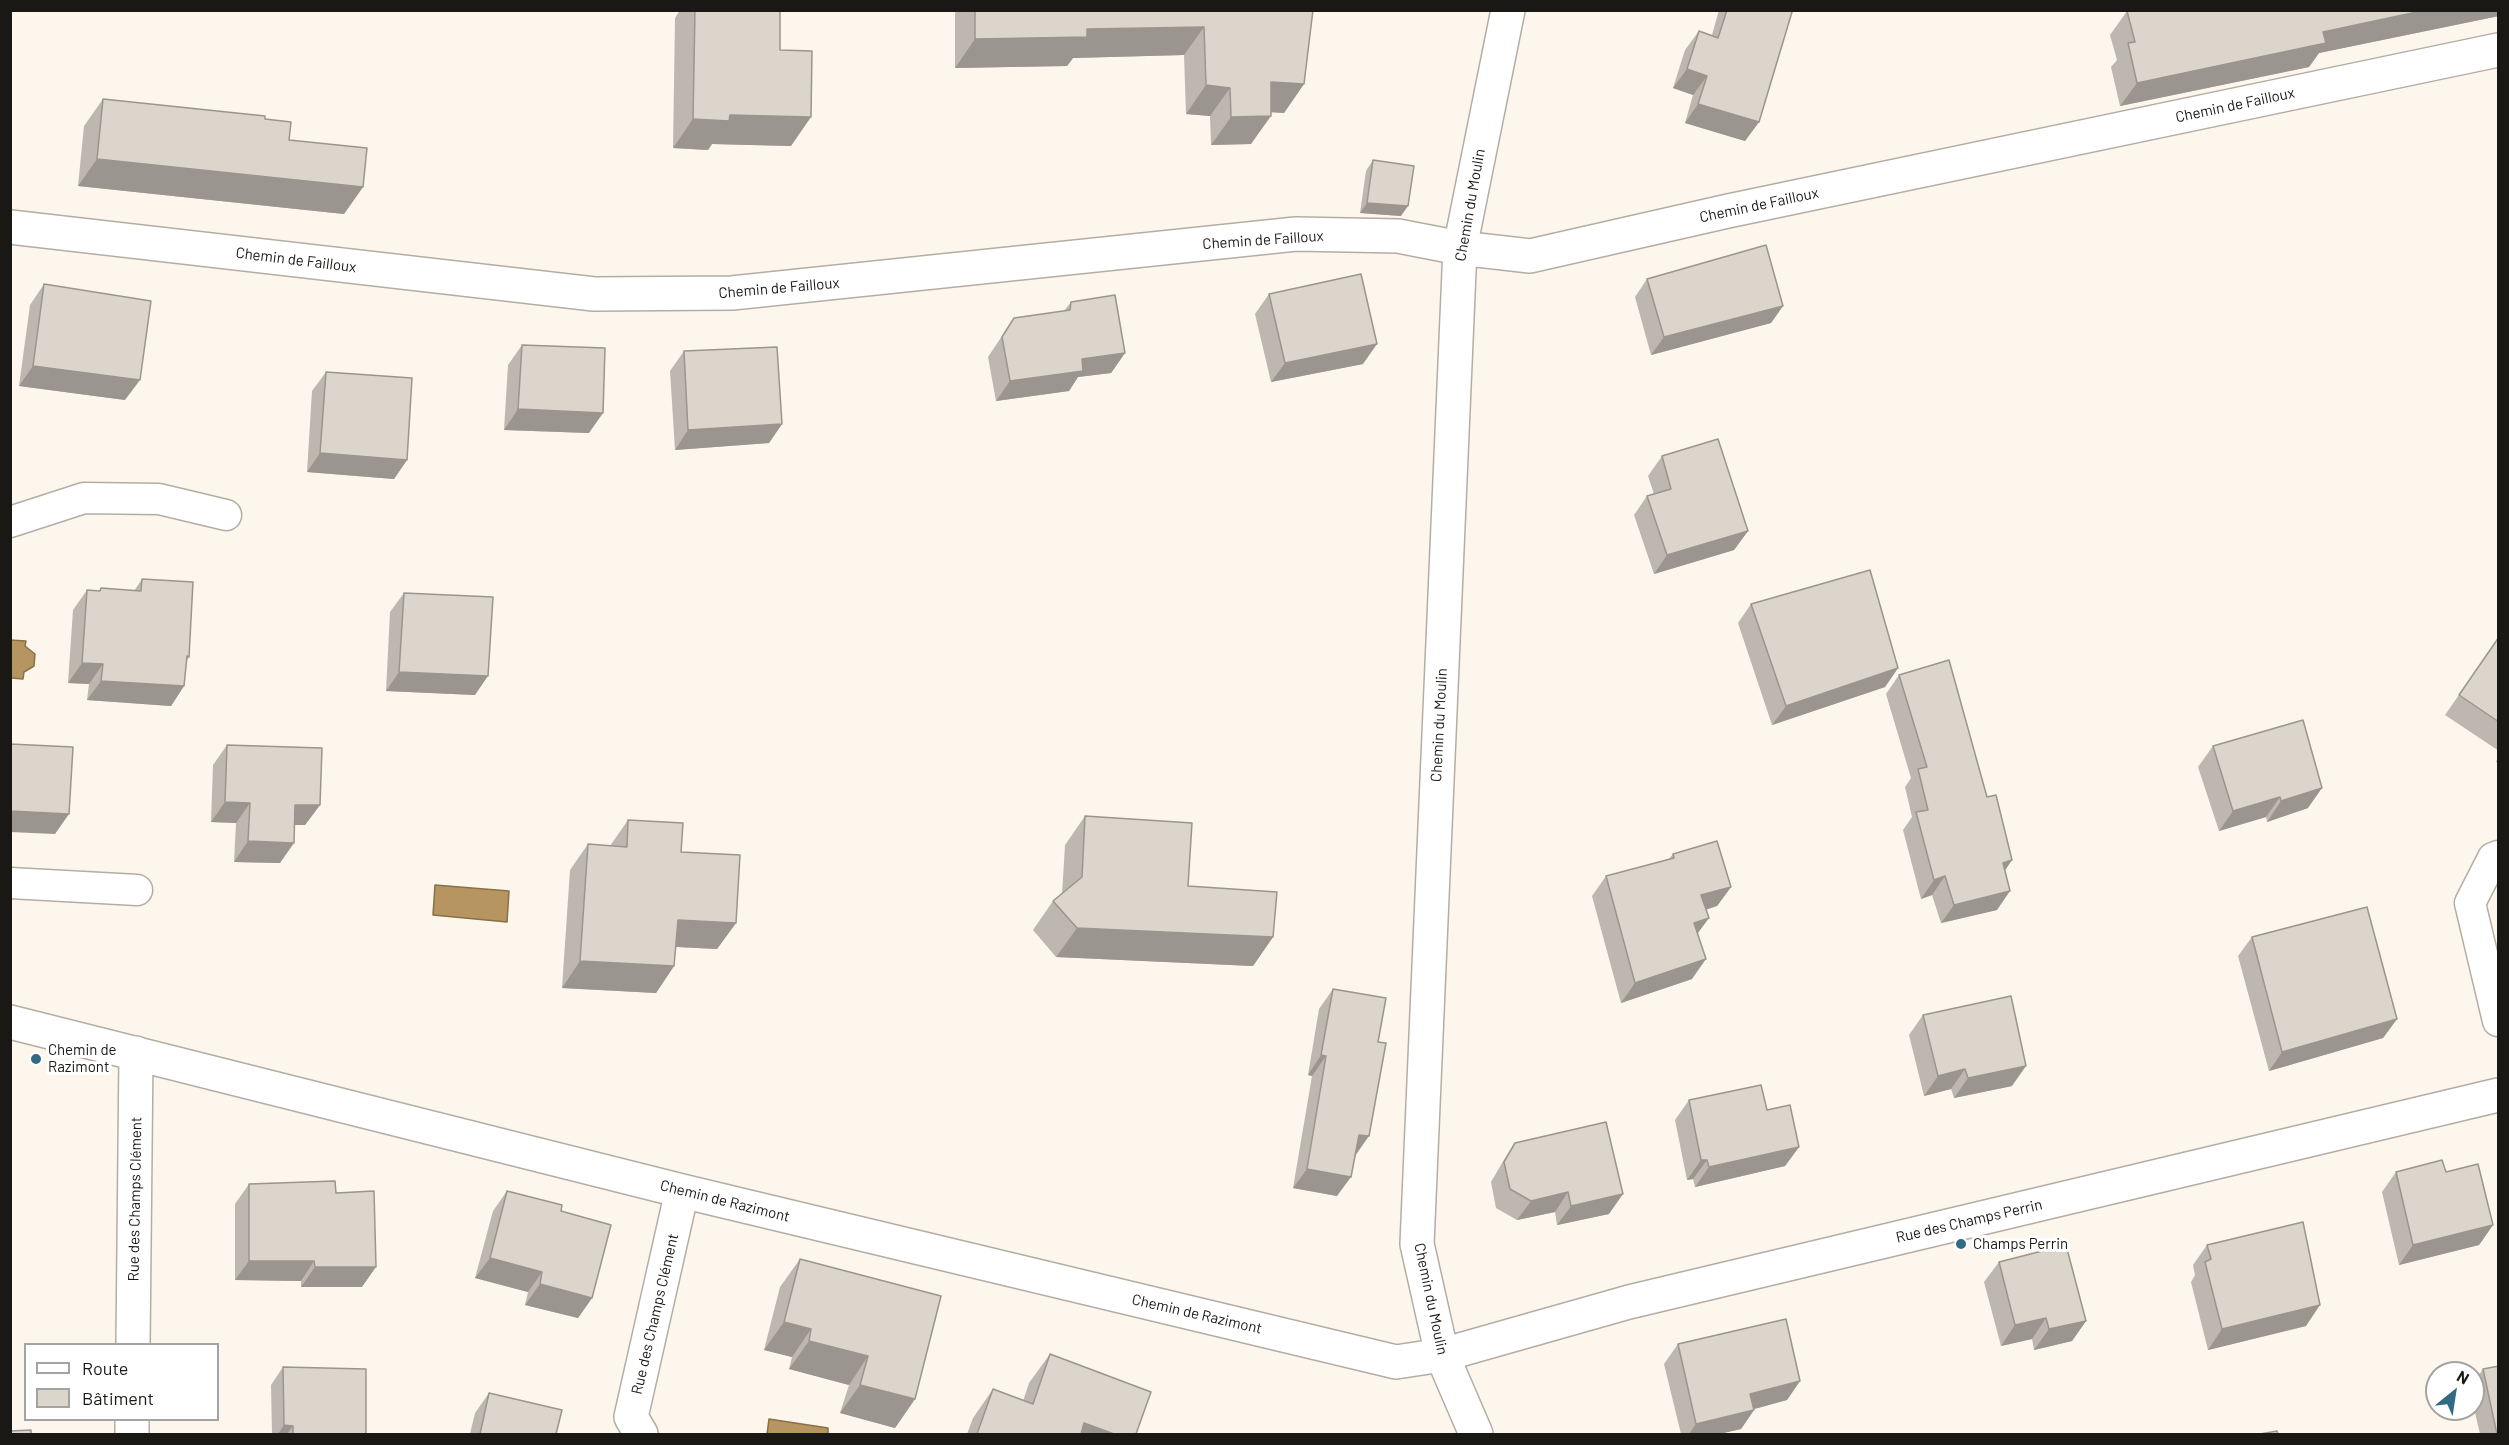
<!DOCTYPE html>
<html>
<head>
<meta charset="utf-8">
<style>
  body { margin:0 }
  #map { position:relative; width:2509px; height:1445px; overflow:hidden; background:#fdf6ec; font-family:Barlow,sans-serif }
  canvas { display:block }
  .frame { position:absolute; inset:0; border:12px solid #1a1814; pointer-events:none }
  .legend { position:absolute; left:24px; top:1343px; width:195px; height:78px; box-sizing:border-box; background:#fff; border:2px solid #a3a3a1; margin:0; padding:8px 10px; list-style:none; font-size:18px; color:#1a1814 }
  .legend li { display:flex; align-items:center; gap:12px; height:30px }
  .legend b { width:30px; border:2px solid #a3a3a1 }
  .north { position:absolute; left:2425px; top:1361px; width:60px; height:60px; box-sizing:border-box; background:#fff; border:2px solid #a3a3a1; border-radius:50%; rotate:30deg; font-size:16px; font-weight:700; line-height:24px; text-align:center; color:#1a1814 }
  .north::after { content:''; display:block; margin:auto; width:21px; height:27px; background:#306b83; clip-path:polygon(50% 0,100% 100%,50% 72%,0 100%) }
</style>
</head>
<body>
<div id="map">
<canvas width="2509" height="1445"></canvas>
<div class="frame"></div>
<ul class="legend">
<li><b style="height:8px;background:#fff"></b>Route</li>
<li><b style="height:16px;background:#dcd5cb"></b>Bâtiment</li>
</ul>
<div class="north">N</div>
</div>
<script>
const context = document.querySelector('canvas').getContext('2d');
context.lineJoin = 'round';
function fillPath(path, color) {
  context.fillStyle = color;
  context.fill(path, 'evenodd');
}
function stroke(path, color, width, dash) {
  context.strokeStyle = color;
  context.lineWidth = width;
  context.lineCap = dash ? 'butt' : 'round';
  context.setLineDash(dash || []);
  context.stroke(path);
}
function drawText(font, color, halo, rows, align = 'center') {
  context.font = font + ' Barlow,sans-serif';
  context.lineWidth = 6;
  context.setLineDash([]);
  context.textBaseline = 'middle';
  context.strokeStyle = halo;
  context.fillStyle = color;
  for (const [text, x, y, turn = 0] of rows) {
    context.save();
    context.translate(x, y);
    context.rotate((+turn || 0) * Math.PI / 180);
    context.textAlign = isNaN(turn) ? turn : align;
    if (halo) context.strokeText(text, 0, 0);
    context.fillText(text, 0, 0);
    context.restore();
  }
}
const water = new Path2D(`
  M 10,640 L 26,641 L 25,646 L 35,654 L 34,666 L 24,672 L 23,679 L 11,678 Z
  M 435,885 L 509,891 L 507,922 L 433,915 Z
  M 769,1419 L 828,1428 L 828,1434 L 767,1434 Z`);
fillPath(water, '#b79560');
stroke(water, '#887049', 1.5);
const service = new Path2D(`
  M 10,522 L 84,498 L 159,499 L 226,515
  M 2498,856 L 2493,858 L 2470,903 L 2498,1021
  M 10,883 L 137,890`);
const minor = new Path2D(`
  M 10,227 L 594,294 L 732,293 L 1296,234 L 1398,236 L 1460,248 L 1530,256 L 1728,211 L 2498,50
  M 10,1022 L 682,1191 L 1396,1362 L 1442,1355 L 1629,1302 L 2498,1095
  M 133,1344 L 136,1053
  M 132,1434 L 132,1420
  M 641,1434 L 631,1417 L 682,1191
  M 1476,1434 L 1442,1355 L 1417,1244 L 1460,248 L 1508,10`);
stroke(service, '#b4ada4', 33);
stroke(minor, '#b4ada4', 36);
stroke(service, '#fff', 30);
stroke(minor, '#fff', 33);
fillPath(new Path2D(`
  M 680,10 L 780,10 L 780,50 L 791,146 L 712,144 L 708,150 L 673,148 L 675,18 Z
  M 957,10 L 1313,10 L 1304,84 L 1284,113 L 1271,112 L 1251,144 L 1211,145 L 1210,116 L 1186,114 L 1184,55 L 1073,58 L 1067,66 L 955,68 L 955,13 Z
  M 1719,10 L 1788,10 L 1759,122 L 1745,141 L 1685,123 L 1693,95 L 1673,88 L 1685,50 L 1699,31 L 1712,35 Z
  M 2499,10 L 2499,16 L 2319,53 L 2309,67 L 2120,106 L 2111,67 L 2117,60 L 2110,35 L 2127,11 Z
  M 103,99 L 265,119 L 289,140 L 363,187 L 344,214 L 78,186 L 84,126 Z
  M 1373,160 L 1401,216 L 1360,213 L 1366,171 Z
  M 1647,279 L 1783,306 L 1771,323 L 1651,355 L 1635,297 Z
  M 44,284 L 125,400 L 19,386 L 30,305 Z
  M 1269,294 L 1363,364 L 1271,382 L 1255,314 Z
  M 1071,302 L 1125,353 L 1111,373 L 1078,377 L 1069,391 L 996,401 L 988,357 L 1014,318 L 1064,311 Z
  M 522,345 L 589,433 L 504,430 L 508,365 Z
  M 684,351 L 782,424 L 769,443 L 675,450 L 670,371 Z
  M 326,372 L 407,460 L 394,479 L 307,472 L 312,391 Z
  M 1662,456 L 1748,531 L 1734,550 L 1654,574 L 1634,515 L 1647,496 L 1654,494 L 1648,476 Z
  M 142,579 L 189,657 L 186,662 L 184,686 L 171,706 L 87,700 L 89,684 L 68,683 L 73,610 L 87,590 L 99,591 L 101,588 L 134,591 Z
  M 404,593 L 475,695 L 386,691 L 390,612 Z
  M 1751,604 L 1898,668 L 1885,687 L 1772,725 L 1738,623 Z
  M 2499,637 L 2499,751 L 2445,715 Z
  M 1899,675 L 1987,797 L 2012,860 L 2005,870 L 1997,910 L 1941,923 L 1932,895 L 1921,899 L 1903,830 L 1912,817 L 1905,787 L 1911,778 L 1886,694 Z
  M 227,745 L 320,805 L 305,825 L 295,825 L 280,863 L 234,862 L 236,823 L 211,822 L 213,765 Z
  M 2213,746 L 2308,808 L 2267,822 L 2266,817 L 2219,831 L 2198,767 Z
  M 2499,755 L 2499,764 L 2496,762 Z
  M 1085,816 L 1188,886 L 1273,937 L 1253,966 L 1056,957 L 1033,930 L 1053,901 L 1062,894 L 1065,845 Z
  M 628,820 L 681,852 L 736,923 L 717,949 L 676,947 L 674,966 L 656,993 L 562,988 L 570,870 L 588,844 L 610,846 Z
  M 1673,854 L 1731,887 L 1717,906 L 1706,910 L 1698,933 L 1692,979 L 1621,1003 L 1592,896 L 1606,876 L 1669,859 Z
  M 2252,937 L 2397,1019 L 2383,1038 L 2269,1071 L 2238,956 Z
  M 1333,989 L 1355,1156 L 1337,1196 L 1293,1188 L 1312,1076 L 1308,1075 L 1319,1009 Z
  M 1923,1015 L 2012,1086 L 1954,1098 L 1951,1089 L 1924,1096 L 1909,1035 Z
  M 1689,1100 L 1767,1110 L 1799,1147 L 1785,1166 L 1695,1187 L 1693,1179 L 1687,1180 L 1675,1120 Z
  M 1515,1143 L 1609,1214 L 1557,1225 L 1555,1212 L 1517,1220 L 1496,1208 L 1491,1182 L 1502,1163 Z
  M 2396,1172 L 2446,1172 L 2493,1225 L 2479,1245 L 2399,1265 L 2382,1192 Z
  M 249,1184 L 336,1193 L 362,1287 L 301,1287 L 301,1281 L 235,1280 L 235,1204 Z
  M 507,1191 L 561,1211 L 592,1298 L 578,1318 L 525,1305 L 528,1292 L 475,1278 L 493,1211 Z
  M 2207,1245 L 2306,1326 L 2208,1350 L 2191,1282 L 2195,1275 L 2193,1265 Z
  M 800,1259 L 915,1399 L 895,1428 L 840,1413 L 849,1385 L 789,1369 L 792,1357 L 764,1350 L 780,1287 Z
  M 1999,1262 L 2086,1321 L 2072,1341 L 2034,1350 L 2032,1339 L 2001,1346 L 1984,1282 Z
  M 1678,1344 L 1800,1381 L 1787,1400 L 1754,1409 L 1754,1410 L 1741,1429 L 1719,1434 L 1681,1434 L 1664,1364 Z
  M 1050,1354 L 1136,1434 L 967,1434 L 973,1418 L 993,1389 L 1023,1401 L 1029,1383 Z
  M 283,1367 L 366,1434 L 272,1434 L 271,1385 Z
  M 2483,1369 L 2499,1434 L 2480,1434 L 2473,1404 L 2473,1384 Z
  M 489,1393 L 556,1434 L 470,1434 L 475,1413 Z`), '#bdb7af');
fillPath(new Path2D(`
  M 2426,10 L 2499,10 L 2499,16 L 2319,53 L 2309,67 L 2120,106 L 2137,83 L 2323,32 Z
  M 1204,27 L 1184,55 L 1073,58 L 1067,66 L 955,68 L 975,39 L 1087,29 Z
  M 1687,69 L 1707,76 L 1693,95 L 1673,88 Z
  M 1271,82 L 1304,84 L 1284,113 L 1251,111 Z
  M 1206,85 L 1230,88 L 1210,116 L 1186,114 Z
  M 1698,104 L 1759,122 L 1745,141 L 1685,123 Z
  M 730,115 L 811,117 L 791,146 L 712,144 L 708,150 L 673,148 L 693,119 Z
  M 1271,116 L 1251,144 L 1211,145 L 1231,117 Z
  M 97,159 L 363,187 L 344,214 L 78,186 Z
  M 1367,203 L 1408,206 L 1401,216 L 1360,213 Z
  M 1783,306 L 1771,323 L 1651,355 L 1664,337 Z
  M 1377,344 L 1363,364 L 1271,382 L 1285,363 Z
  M 1125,353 L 1111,373 L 1078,377 L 1069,391 L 996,401 L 1010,381 L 1082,359 Z
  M 33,366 L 140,380 L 125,400 L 19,386 Z
  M 518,409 L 603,413 L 589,433 L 504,430 Z
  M 782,424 L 769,443 L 675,450 L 688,430 Z
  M 320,453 L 407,460 L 394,479 L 307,472 Z
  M 1748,531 L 1734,550 L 1654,574 L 1667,555 Z
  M 82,663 L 103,664 L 89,684 L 68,683 Z
  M 1898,668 L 1885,687 L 1772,725 L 1786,706 Z
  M 399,672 L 488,676 L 475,695 L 386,691 Z
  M 101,681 L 184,686 L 171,706 L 87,700 Z
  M 2322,788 L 2308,808 L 2267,822 L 2281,801 Z
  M 2280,797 L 2266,817 L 2219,831 L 2233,811 Z
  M 225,802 L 250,803 L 236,823 L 211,822 Z
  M 295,805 L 320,805 L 305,825 L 281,825 Z
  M 10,811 L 69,814 L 55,834 L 10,832 Z
  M 248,841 L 294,843 L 280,863 L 234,862 Z
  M 2012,860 L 1999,879 L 2003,863 Z
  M 1945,876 L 1932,895 L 1921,899 L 1934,880 Z
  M 1731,887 L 1717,906 L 1687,915 L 1701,895 Z
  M 2010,891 L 1997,910 L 1941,923 L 1954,905 Z
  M 1709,918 L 1695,937 L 1694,923 Z
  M 678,920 L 736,923 L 717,949 L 659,946 Z
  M 1077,928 L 1273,937 L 1253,966 L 1056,957 Z
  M 1706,959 L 1692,979 L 1621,1003 L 1635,983 Z
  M 580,961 L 674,966 L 656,993 L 562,988 Z
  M 2397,1019 L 2383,1038 L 2269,1071 L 2282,1052 Z
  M 1321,1055 L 1326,1056 L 1312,1076 L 1308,1075 Z
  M 2026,1066 L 2012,1086 L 1954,1098 L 1968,1078 Z
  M 1965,1069 L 1951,1089 L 1924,1096 L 1938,1076 Z
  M 1359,1135 L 1369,1136 L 1355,1156 Z
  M 1799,1147 L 1785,1166 L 1695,1187 L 1709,1167 Z
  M 1701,1160 L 1707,1160 L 1693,1179 L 1687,1180 Z
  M 1307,1169 L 1351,1177 L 1337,1196 L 1293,1188 Z
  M 1568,1192 L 1555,1212 L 1517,1220 L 1531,1201 Z
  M 1623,1194 L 1609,1214 L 1557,1225 L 1571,1206 Z
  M 2493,1225 L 2479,1245 L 2399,1265 L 2413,1245 Z
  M 490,1258 L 542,1272 L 528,1292 L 475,1278 Z
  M 249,1261 L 314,1261 L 301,1281 L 235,1280 Z
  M 315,1267 L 376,1267 L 362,1287 L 301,1287 Z
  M 540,1284 L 592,1298 L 578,1318 L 525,1305 Z
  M 2320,1305 L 2306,1326 L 2208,1350 L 2222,1329 Z
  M 2046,1318 L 2032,1339 L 2001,1346 L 2015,1325 Z
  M 2086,1321 L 2072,1341 L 2034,1350 L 2049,1329 Z
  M 784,1322 L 811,1329 L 792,1357 L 764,1350 Z
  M 809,1341 L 868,1356 L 849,1385 L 789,1369 Z
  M 1800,1381 L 1787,1400 L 1736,1414 L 1750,1394 Z
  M 860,1385 L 915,1399 L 895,1428 L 840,1413 Z
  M 1754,1410 L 1741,1429 L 1719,1434 L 1689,1434 L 1696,1424 Z
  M 1084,1423 L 1114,1434 L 1077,1434 Z
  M 284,1425 L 293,1426 L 287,1434 L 278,1434 Z`), '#9a958e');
const building = new Path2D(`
  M 695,10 L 780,10 L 780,50 L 812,51 L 811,117 L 730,115 L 729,121 L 693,119 Z
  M 975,10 L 1313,10 L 1304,84 L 1271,82 L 1271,116 L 1231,117 L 1230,88 L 1206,85 L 1204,27 L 1087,29 L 1087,37 L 975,39 Z
  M 1727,10 L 1788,10 L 1792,12 L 1759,122 L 1698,104 L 1707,76 L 1687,69 L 1699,31 L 1718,38 Z
  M 2130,10 L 2426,10 L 2323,32 L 2326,43 L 2137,83 L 2128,43 L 2135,42 L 2127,11 Z
  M 103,99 L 265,116 L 265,119 L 291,122 L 289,140 L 367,148 L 363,187 L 97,159 Z
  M 1373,160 L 1414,166 L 1408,206 L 1367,203 Z
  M 1766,245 L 1783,306 L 1664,337 L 1647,279 Z
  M 1361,274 L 1377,344 L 1285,363 L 1269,294 Z
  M 44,284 L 151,301 L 140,380 L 33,366 Z
  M 1115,295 L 1125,353 L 1082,359 L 1083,371 L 1010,381 L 1002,337 L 1014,318 L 1070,310 L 1071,302 Z
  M 522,345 L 605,348 L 603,413 L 518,409 Z
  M 777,347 L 782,424 L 688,430 L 684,351 Z
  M 326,372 L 412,378 L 407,460 L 320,453 Z
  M 1718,439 L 1748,531 L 1667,555 L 1647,496 L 1671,489 L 1662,456 Z
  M 1870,570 L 1898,668 L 1786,706 L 1751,604 Z
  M 142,579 L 193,582 L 189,657 L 187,656 L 184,686 L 101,681 L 103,664 L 82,663 L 87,590 L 100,591 L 101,588 L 141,591 Z
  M 404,593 L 493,597 L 488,676 L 399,672 Z
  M 2499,637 L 2499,722 L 2459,695 Z
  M 1949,660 L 1987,797 L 1996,795 L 2012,860 L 2003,863 L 2010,891 L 1954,905 L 1945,876 L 1934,880 L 1916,812 L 1928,810 L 1918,769 L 1927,767 L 1899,675 Z
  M 2303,720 L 2322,788 L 2281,801 L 2280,797 L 2233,811 L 2213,746 Z
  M 10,744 L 73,747 L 69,814 L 10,811 Z
  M 227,745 L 322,748 L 320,805 L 295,805 L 294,843 L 248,841 L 250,803 L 225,802 Z
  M 1085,816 L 1192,823 L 1188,886 L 1277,892 L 1273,937 L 1077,928 L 1053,901 L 1082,877 Z
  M 628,820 L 683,823 L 681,852 L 740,855 L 736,923 L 678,920 L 674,966 L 580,961 L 588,844 L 627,847 Z
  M 1717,841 L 1731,887 L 1701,895 L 1709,918 L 1694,923 L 1706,959 L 1635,983 L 1606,876 L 1674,858 L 1673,854 Z
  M 2367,907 L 2397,1019 L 2282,1052 L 2252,937 Z
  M 1333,989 L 1386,998 L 1378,1042 L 1386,1043 L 1369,1136 L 1359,1135 L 1351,1177 L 1307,1169 L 1326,1056 L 1321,1055 Z
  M 2011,996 L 2026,1066 L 1968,1078 L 1965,1069 L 1938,1076 L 1923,1015 Z
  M 1761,1085 L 1767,1110 L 1790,1105 L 1799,1147 L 1709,1167 L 1707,1160 L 1701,1160 L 1689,1100 Z
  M 1606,1122 L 1623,1194 L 1571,1206 L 1568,1192 L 1531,1201 L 1510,1189 L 1504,1162 L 1515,1143 Z
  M 2442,1160 L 2446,1172 L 2478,1164 L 2493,1225 L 2413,1245 L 2396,1172 Z
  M 335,1181 L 336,1193 L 374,1191 L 376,1267 L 315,1267 L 314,1261 L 249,1261 L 249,1184 Z
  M 507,1191 L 562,1205 L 561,1211 L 611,1225 L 592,1298 L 540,1284 L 542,1272 L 490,1258 Z
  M 2303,1222 L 2320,1305 L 2222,1329 L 2205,1262 L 2211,1259 L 2207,1245 Z
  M 2066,1245 L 2086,1321 L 2049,1329 L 2046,1318 L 2015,1325 L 1999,1262 Z
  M 800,1259 L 941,1296 L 915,1399 L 860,1385 L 868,1356 L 809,1341 L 811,1329 L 784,1322 Z
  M 1786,1319 L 1800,1381 L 1750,1394 L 1754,1410 L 1696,1424 L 1678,1344 Z
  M 1050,1354 L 1151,1392 L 1136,1434 L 1114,1434 L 1084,1423 L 1081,1434 L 977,1434 L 993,1389 L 1033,1404 Z
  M 2499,1366 L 2499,1434 L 2497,1434 L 2483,1369 Z
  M 283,1367 L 366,1369 L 366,1434 L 293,1434 L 293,1426 L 284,1425 Z
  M 489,1393 L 562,1410 L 556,1434 L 480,1434 Z
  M 31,1430 L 31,1434 L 10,1434 L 10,1431 Z
  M 2277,1431 L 2278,1434 L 2260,1434 Z`);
fillPath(building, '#dcd5cb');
stroke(building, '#9a958e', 1.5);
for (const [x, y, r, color] of [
  [36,1059,6,"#306b83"],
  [1961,1244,6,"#306b83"]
]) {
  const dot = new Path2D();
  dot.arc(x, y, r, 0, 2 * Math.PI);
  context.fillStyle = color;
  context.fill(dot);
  stroke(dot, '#fff', 2);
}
drawText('15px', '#1a1814', '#fff', [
  ["Chemin de Failloux",2235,105,-12],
  ["Chemin du Moulin",1470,205,-80],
  ["Chemin de Failloux",1759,205,-12],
  ["Chemin de Failloux",1263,240,-4],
  ["Chemin de Failloux",296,260,7],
  ["Chemin de Failloux",779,288,-5],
  ["Chemin du Moulin",1439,725,-87],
  ["Rue des Champs Clément",135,1199,-89],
  ["Chemin de Razimont",725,1201,14],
  ["Rue des Champs Perrin",1969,1221,-13],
  ["Chemin du Moulin",1431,1299,78],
  ["Rue des Champs Clément",655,1314,-77],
  ["Chemin de Razimont",1197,1314,13]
]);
drawText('15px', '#1a1814', '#fff', [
  ["Chemin de",48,1050],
  ["Razimont",48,1067],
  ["Champs Perrin",1973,1244]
], 'left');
</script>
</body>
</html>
